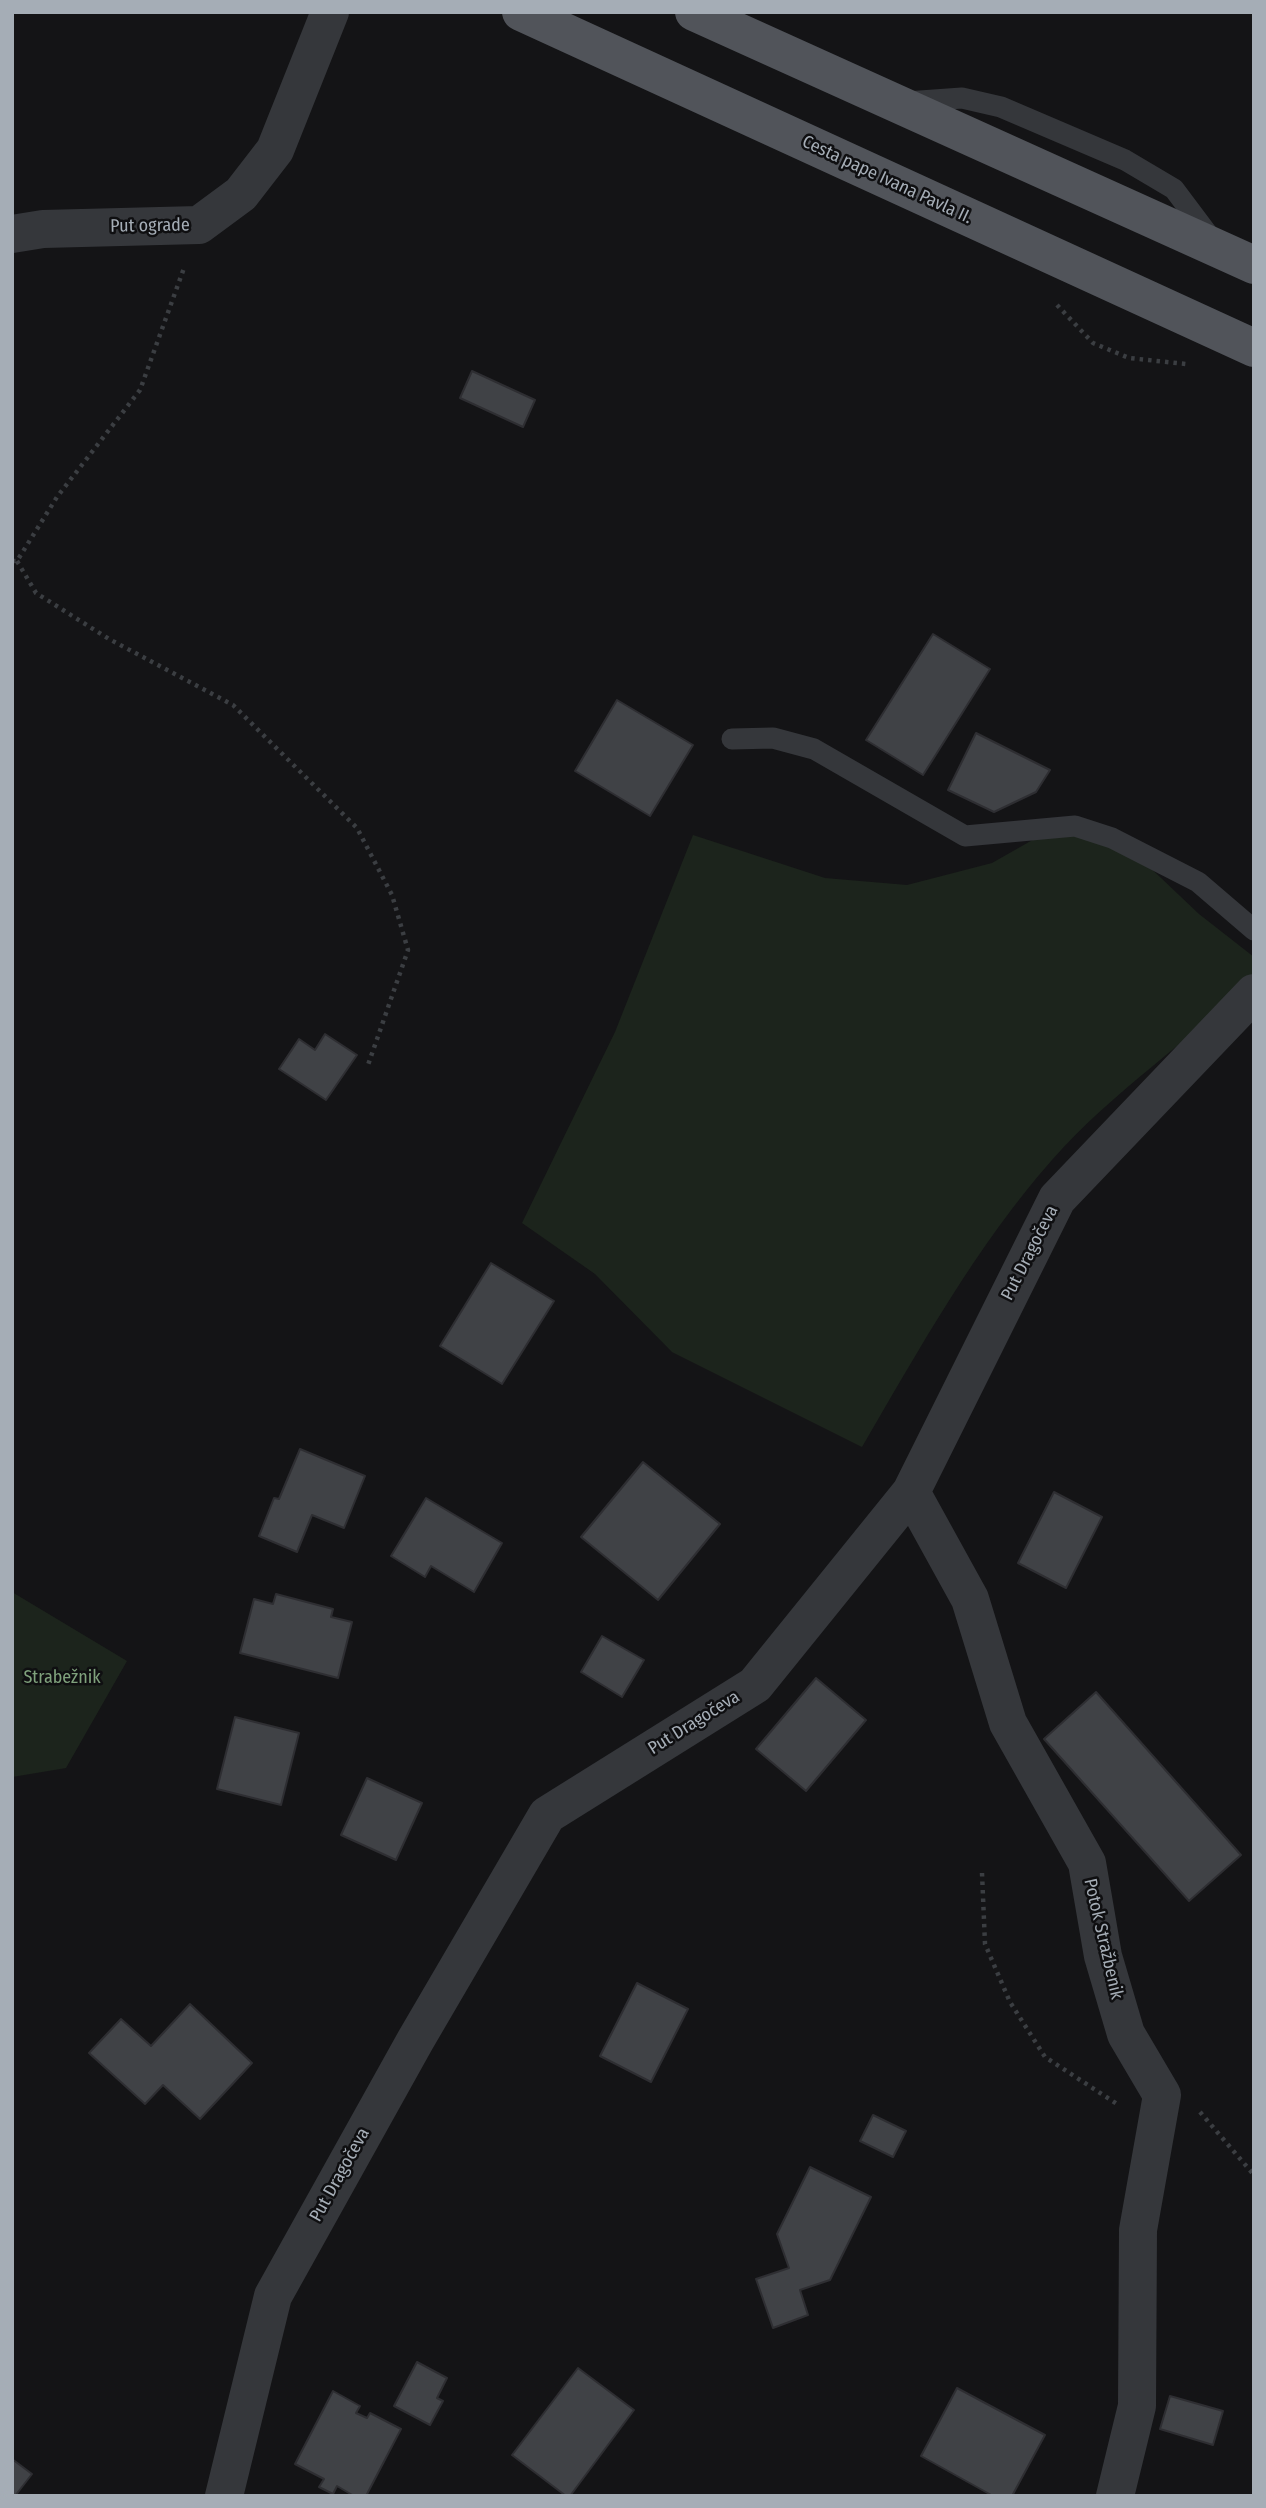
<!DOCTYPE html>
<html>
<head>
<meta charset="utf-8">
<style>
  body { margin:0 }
  #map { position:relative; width:1266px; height:2508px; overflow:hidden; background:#141416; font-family:"Fira Sans Condensed",sans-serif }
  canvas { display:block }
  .frame { position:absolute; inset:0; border:14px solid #a5adb6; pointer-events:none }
</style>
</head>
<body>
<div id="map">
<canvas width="1266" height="2508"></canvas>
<div class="frame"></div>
</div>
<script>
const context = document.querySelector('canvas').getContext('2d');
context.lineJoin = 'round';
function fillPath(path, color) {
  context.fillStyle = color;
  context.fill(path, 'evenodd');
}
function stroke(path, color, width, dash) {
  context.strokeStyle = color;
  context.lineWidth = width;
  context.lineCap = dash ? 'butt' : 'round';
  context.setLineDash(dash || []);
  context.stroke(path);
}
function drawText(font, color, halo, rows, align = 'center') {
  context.font = font + ' "Fira Sans Condensed",sans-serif';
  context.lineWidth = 5;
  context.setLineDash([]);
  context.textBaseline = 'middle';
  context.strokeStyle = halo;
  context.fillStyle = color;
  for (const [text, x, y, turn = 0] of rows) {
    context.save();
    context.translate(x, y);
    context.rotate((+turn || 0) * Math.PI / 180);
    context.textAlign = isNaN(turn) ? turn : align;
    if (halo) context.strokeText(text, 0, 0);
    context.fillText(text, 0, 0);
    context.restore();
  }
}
fillPath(new Path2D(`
  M 1069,833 L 1140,858 L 1199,914 L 1254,957 L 1254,980 C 1189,1041 1112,1092 1052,1160 C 976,1246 920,1348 862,1447 L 672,1352 L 595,1274 L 522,1223 L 615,1032 L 693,835 L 825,878 L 907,885 L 992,863 L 1036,838 Z
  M 12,1592 L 127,1661 L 66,1768 L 12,1777 Z`), '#1c241c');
const building = new Path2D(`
  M 472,371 L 535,400 L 523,427 L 460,398 Z
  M 933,634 L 990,669 L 923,775 L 866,740 Z
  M 617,700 L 693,745 L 650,816 L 575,771 Z
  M 976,733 L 1050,770 L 1036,792 L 994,812 L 948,790 Z
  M 325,1034 L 357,1055 L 326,1100 L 279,1069 L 299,1039 L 315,1050 Z
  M 491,1263 L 554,1301 L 502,1384 L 440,1346 Z
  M 300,1449 L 365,1476 L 344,1528 L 312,1515 L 297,1552 L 259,1536 L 274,1498 L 279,1499 Z
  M 643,1462 L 720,1524 L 658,1600 L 581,1537 Z
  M 1054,1492 L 1102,1517 L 1066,1588 L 1018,1563 Z
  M 426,1498 L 502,1543 L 474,1592 L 431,1566 L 425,1577 L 391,1556 Z
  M 276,1594 L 333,1609 L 331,1617 L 352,1622 L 338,1678 L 240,1653 L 254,1599 L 273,1604 Z
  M 602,1636 L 644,1660 L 622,1697 L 581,1672 Z
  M 816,1678 L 866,1720 L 806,1791 L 756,1749 Z
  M 1096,1692 L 1241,1855 L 1189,1901 L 1044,1739 Z
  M 235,1717 L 299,1733 L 281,1805 L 217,1789 Z
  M 367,1778 L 422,1803 L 396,1860 L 341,1835 Z
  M 637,1983 L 688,2009 L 651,2082 L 600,2056 Z
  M 190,2004 L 252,2063 L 200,2119 L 163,2085 L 145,2104 L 89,2053 L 121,2019 L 151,2046 Z
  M 873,2115 L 906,2131 L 893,2157 L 860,2141 Z
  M 810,2167 L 871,2197 L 830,2280 L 800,2290 L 808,2315 L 773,2328 L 756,2279 L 789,2268 L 777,2234 Z
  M 417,2362 L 447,2378 L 437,2398 L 443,2401 L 430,2425 L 394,2406 Z
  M 578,2368 L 634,2410 L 570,2496 L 566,2496 L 512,2455 Z
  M 957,2388 L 1045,2435 L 1012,2496 L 993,2496 L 921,2456 Z
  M 333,2391 L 360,2406 L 356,2413 L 367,2418 L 370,2413 L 401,2429 L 366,2496 L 354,2496 L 337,2486 L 333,2494 L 319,2487 L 324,2479 L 295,2464 Z
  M 1170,2396 L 1223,2411 L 1213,2445 L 1160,2429 Z
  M 12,2459 L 32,2474 L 15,2496 L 12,2496 Z`);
fillPath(building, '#404246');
stroke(building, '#2e2e32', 2);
stroke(new Path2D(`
  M 1057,305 L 1093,343 L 1129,358 L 1186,364
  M 12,561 L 17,561 L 57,497 L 140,390 L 184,268
  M 17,561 L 36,593 L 109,639 L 233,705 L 357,828 L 392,895 L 408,950 L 368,1065
  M 982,1873 L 985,1944 L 1010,2002 L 1045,2057 L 1117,2104
  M 1200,2112 L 1254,2175`), '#3b3e42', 4.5, [3.5, 5]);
stroke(new Path2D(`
  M 906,102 L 962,98 L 1001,107 L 1125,160 L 1174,189 L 1213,241
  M 732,739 L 773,738 L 814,749 L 965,836 L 1075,826 L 1112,838 L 1198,882 L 1254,930`), '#35373b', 21);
stroke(new Path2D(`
  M 12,234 L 43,229 L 199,225 L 241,194 L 275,150 L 330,12
  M 911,1492 L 970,1599 L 1008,1723 L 1087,1863 L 1103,1956 L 1126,2034 L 1162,2095 L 1138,2230 L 1137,2406 L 1115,2496
  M 224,2496 L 273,2296 L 415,2041 L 547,1815 L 755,1685 L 911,1492 L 1057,1199 L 1254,993`), '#35373b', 38);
stroke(new Path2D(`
  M 521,12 L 1254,348
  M 694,12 L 1254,265`), '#51545a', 38);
drawText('18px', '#a5adb6', '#0f0f11', [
  ["Cesta pape Ivana Pavla II.",887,180,25],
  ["Put ograde",150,226,-1],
  ["Put Dragočeva",1030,1253,-63],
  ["Put Dragočeva",694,1723,-32],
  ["Potok Stražbenik",1103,1939,77],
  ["Put Dragočeva",340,2175,-61]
]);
drawText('18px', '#7fa17c', '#0f0f11', [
  ["Strabežnik",62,1678]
]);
</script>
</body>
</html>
